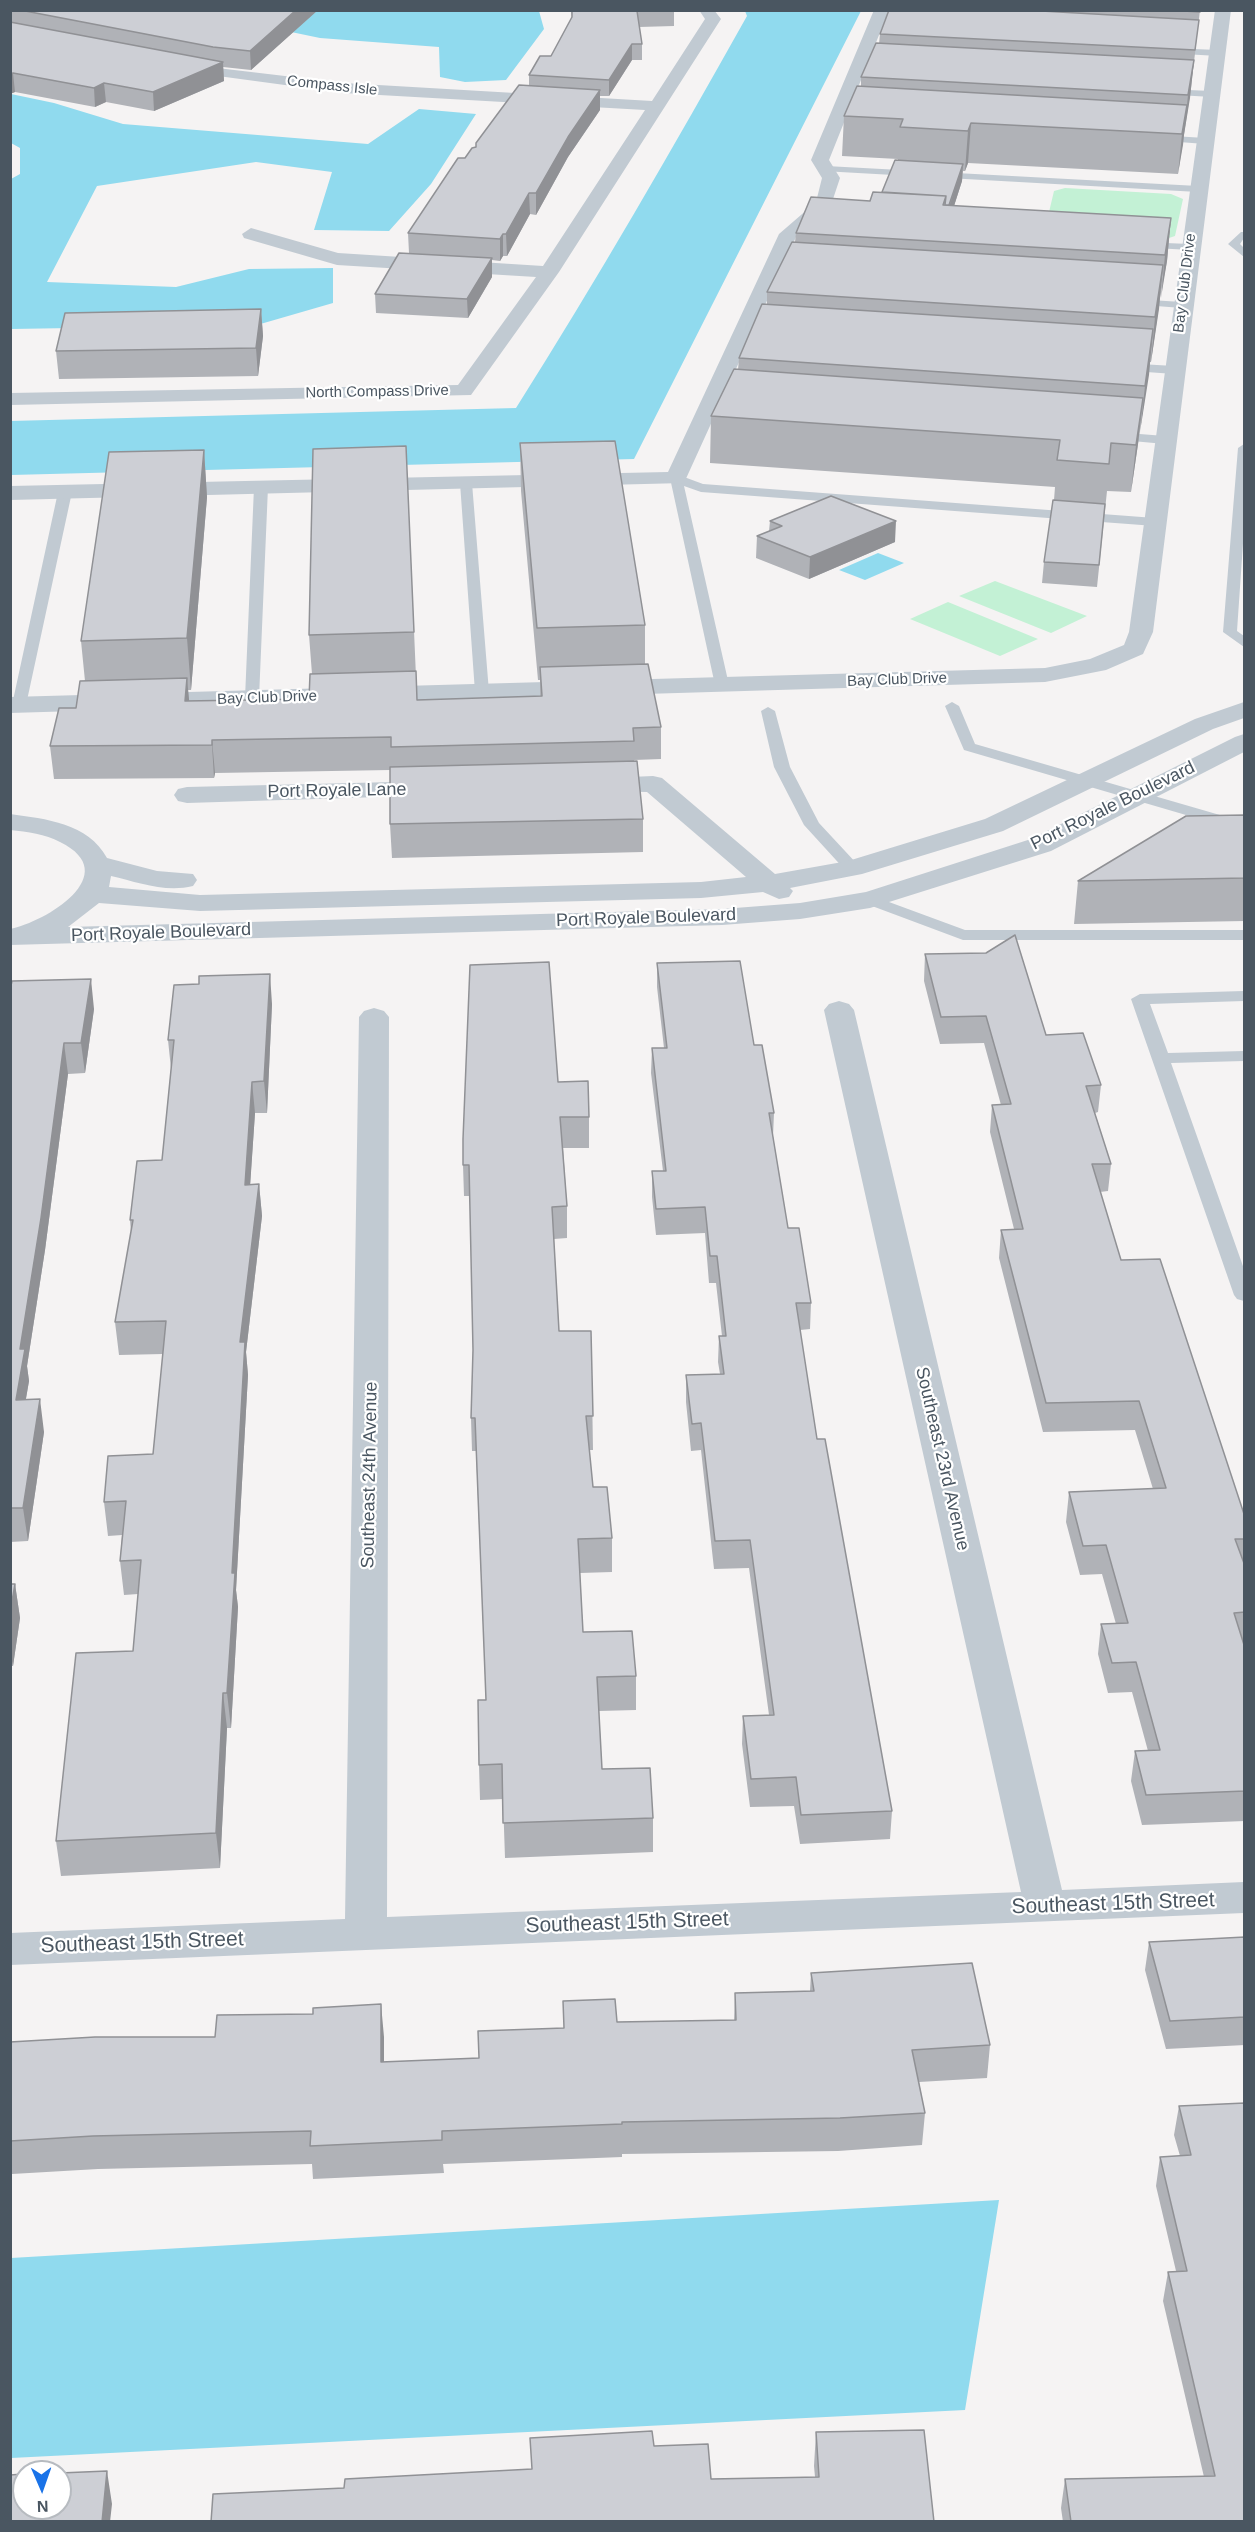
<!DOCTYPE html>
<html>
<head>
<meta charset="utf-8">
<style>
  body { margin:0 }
  #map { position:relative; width:1255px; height:2532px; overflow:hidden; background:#f5f3f3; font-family:Helvetica,sans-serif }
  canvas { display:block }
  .frame { position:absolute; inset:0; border:12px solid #4a5661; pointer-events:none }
  .north { position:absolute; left:12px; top:2460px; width:60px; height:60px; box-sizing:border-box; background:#fff; border:2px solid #b7bbc0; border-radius:50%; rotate:178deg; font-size:16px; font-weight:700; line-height:24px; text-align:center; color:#4a5661 }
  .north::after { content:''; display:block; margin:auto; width:21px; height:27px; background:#1a73e8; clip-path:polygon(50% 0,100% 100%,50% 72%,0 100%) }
</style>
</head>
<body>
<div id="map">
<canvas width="1255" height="2532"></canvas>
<div class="frame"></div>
<div class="north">N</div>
</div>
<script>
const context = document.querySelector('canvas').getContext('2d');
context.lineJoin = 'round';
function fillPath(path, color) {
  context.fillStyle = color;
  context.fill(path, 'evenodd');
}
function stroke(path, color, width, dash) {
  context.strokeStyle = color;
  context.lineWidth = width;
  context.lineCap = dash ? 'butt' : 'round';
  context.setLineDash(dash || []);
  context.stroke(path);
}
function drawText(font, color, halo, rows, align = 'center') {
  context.font = font + ' Helvetica,sans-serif';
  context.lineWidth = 4.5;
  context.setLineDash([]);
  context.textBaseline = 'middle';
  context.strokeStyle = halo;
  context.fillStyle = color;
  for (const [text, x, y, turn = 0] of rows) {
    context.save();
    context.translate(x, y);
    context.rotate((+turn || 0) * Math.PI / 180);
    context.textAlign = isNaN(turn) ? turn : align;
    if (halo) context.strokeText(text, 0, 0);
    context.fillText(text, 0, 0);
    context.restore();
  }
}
fillPath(new Path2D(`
  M 1065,188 L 1171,194 L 1183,199 L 1175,236 L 1166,239 L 1045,229 L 1054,191 Z
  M 995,581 L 1087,616 L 1051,633 L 959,596 Z
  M 948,602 L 1038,639 L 1000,656 L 910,619 Z`), '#c3f1d5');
fillPath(new Path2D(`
  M 190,11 L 539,11 L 544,29 L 506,80 L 465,82 L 440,77 L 439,47 L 320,38 Z
  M 745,11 L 861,11 L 634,459 L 11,475 L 10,421 L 516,408 C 597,280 673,148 747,16 Z
  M 11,94 L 54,103 L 123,124 L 368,144 L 419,109 L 476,114 L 431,184 L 389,231 L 314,230 L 332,172 L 256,162 L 97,186 L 47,282 L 176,287 L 249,269 L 333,268 L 333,303 L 257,325 L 11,329 L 11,179 L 20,174 L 20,148 L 11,143 Z
  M 878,553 L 904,563 L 865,580 L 839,570 Z
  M 999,2200 L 965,2410 L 11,2458 L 11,2258 Z`), '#90daee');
fillPath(new Path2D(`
  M 1169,48 L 1218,50 L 1223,53 L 1218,56 L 1166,53 L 1164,51 Z
  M 1163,89 L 1212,91 L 1217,94 L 1212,97 L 1160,94 L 1160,90 Z
  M 1157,135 L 1205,138 L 1210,141 L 1205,144 L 1153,140 L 1152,138 Z
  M 826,166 L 1198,186 L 1203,189 L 1198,192 L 822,171 L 821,169 Z
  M 1241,232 L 1244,232 L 1244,238 L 1240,244 L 1244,248 L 1244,257 L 1228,244 Z
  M 1141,242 L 1190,244 L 1196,247 L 1190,250 L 1137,247 L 1135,245 Z
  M 1134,299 L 1182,302 L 1188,305 L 1182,308 L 1130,304 L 1128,302 Z
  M 1123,363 L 1174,366 L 1180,370 L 1174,374 L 1119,370 L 1119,364 Z
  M 1114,432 L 1165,436 L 1171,440 L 1165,444 L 1110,439 L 1110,433 Z
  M 1244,444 L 1244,529 L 1237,631 L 1244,636 L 1244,647 L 1223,632 L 1238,448 Z
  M 676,474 L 703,484 L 1155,518 L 1162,522 L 1155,526 L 701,492 L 684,486 L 729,685 L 722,689 L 715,685 L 670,478 Z
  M 466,479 L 472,483 L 489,692 L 482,696 L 475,692 L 460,483 Z
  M 261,483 L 268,487 L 259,698 L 252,702 L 245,698 L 254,487 Z
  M 65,488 L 72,492 L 26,705 L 19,709 L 12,705 L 58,492 Z
  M 952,702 L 959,706 L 975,744 L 1244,822 L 1244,832 L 964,750 L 945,706 Z
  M 768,707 L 775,711 L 790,767 L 819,823 L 858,865 L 860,868 L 858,871 L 846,871 L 804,825 L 774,767 L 761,711 Z
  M 870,895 L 965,930 L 1244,930 L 1244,940 L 963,940 L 864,903 L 862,900 Z
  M 1244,991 L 1244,1001 L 1150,1004 L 1168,1053 L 1244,1051 L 1244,1061 L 1171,1063 L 1244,1269 L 1244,1301 L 1237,1299 L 1234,1295 L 1131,999 L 1140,994 Z`), '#c1cad2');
fillPath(new Path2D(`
  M 699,10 L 714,10 L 721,19 L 559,272 L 471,395 L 10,405 L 10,393 L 458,385 L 536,277 L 337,265 L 244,238 L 242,234 L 251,228 L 338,253 L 543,266 L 645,110 L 344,93 L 181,71 L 175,69 L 173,66 L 175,63 L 344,83 L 652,101 L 705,19 Z
  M 874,10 L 889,10 L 829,160 L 840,178 L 830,208 L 796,237 L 684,483 L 10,500 L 10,486 L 668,472 L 779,234 L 816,202 L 822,178 L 811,160 Z
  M 1215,10 L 1231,10 L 1153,632 L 1143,654 L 1106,670 L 1045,682 L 10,713 L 10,697 L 1045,668 L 1090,659 L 1124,645 L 1129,632 Z
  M 1244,702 L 1244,718 L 1213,729 L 1003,831 L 862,874 L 790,888 L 793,891 L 789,897 L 779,899 L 763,892 L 701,898 L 200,911 L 99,903 L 68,927 L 722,909 L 800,903 L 866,892 L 1031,839 L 1235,737 L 1244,734 L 1244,752 L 1051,851 L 870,908 L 800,919 L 722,925 L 10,945 L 10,929 C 46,922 125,874 60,842 C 45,834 28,832 10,830 L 10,814 C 46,819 88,823 107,858 L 157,871 L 193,874 L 197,880 L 193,886 C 165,893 137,882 111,876 L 109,887 L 200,895 L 701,882 L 746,877 L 647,792 L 585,791 L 581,785 L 585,779 L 653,776 L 662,778 L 775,874 L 848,861 L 985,819 L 1195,719 Z
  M 435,781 L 444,783 L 448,789 L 444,795 L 187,803 L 178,801 L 174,795 L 178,789 L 187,787 Z
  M 839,1001 L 849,1004 L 854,1010 L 1062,1890 L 1244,1882 L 1244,1913 L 10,1965 L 10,1933 L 345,1919 L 359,1017 L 364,1011 L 374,1008 L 384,1011 L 389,1017 L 387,1917 L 1021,1892 L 824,1010 L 829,1004 Z`), '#c1cad2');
fillPath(new Path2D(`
  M 10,10 L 318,10 L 251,70 L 223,67 L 224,81 L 154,111 L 106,102 L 95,107 L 15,92 L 10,94 Z
  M 571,10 L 674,11 L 674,26 L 639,27 L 642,44 L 642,60 L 632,60 L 609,96 L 600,96 L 600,110 L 568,157 L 536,215 L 530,214 L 507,256 L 503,256 L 500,261 L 492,260 L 492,277 L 468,318 L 376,313 L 375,294 L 409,253 L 408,233 L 465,158 L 476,147 L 529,86 L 529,75 L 551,56 L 572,19 Z
  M 889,10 L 1200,10 L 1191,88 L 1178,174 L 968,163 L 965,171 L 963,171 L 962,181 L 954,206 L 1171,218 L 1167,261 L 1160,298 L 1151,362 L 1150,362 L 1131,492 L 1107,491 L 1097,587 L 1042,583 L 1044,562 L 1054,500 L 1055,487 L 710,463 L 711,416 L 738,370 L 739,358 L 767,304 L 767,292 L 795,242 L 796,233 L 870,201 L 882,192 L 898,160 L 898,159 L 842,156 L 844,116 L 861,87 L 861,77 L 879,44 L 880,34 Z
  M 261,309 L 263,336 L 258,376 L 59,379 L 56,351 Z
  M 520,443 L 645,625 L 645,664 L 661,727 L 661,759 L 634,760 L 643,819 L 643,852 L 392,858 L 390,824 L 390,770 L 215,773 L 214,778 L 54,779 L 50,746 L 76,708 L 85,681 L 81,641 L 204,450 L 207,497 L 191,690 L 188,690 L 189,701 L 309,699 L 312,674 L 309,635 L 406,446 L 417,700 L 540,696 L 540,680 L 538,680 L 521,491 Z
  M 770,521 L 895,542 L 809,579 L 756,558 L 757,536 L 769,531 Z
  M 1245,815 L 1245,921 L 1074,924 L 1078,881 Z
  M 925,954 L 1046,1035 L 1101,1085 L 1098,1112 L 1095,1113 L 1111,1164 L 1108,1191 L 1100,1192 L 1121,1260 L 1245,1517 L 1245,1642 L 1243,1642 L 1245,1648 L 1245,1821 L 1142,1825 L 1131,1781 L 1135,1751 L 1148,1751 L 1132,1692 L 1108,1693 L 1098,1654 L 1101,1624 L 1116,1624 L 1102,1574 L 1080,1575 L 1066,1522 L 1069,1492 L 1153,1489 L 1135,1430 L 1043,1432 L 999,1258 L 1001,1230 L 1014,1229 L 990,1132 L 992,1105 L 1001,1105 L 984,1043 L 940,1044 L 924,981 Z
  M 657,963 L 754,1045 L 774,1113 L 773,1136 L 788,1228 L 811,1303 L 810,1329 L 800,1330 L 817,1439 L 892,1811 L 890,1839 L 800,1844 L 794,1806 L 750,1807 L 742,1744 L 743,1716 L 769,1715 L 749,1568 L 714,1569 L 701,1450 L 691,1451 L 686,1402 L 686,1375 L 720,1374 L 718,1362 L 719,1336 L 722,1336 L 716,1283 L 709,1283 L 705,1233 L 656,1235 L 652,1197 L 652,1171 L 663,1171 L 651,1073 L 652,1048 L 664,1048 L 657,987 Z
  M 10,990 L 94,1009 L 85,1073 L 68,1074 L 45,1250 L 27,1366 L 29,1381 L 26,1399 L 44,1432 L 28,1541 L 10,1542 Z
  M 272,1004 L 267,1113 L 255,1113 L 250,1185 L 259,1184 L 262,1216 L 246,1352 L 248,1375 L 236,1590 L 238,1607 L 231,1728 L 227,1728 L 220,1868 L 61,1876 L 56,1841 L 133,1651 L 138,1594 L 124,1595 L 120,1561 L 122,1535 L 108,1536 L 104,1502 L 153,1454 L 163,1354 L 119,1355 L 115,1322 L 131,1232 L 130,1220 L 162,1160 L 171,1069 L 168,1040 Z
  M 558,1082 L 589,1117 L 589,1148 L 563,1148 L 567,1206 L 567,1238 L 554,1239 L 559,1331 L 591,1331 L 593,1450 L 589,1450 L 593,1487 L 612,1538 L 612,1572 L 580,1573 L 583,1632 L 636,1676 L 636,1710 L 599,1711 L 602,1769 L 653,1818 L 653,1852 L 505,1858 L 503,1799 L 480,1800 L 479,1765 L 486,1700 L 476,1451 L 472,1451 L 471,1418 L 473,1350 L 470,1196 L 464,1196 L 463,1165 Z
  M 10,1584 L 15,1584 L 20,1618 L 13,1666 L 10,1666 Z
  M 1245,1937 L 1245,2045 L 1166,2049 L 1145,1970 L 1149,1942 Z
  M 811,1973 L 990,2045 L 987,2078 L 919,2082 L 925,2113 L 922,2145 L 838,2151 L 622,2154 L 622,2157 L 443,2164 L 444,2173 L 313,2179 L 312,2164 L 98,2169 L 12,2174 L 10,2168 L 10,2042 L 384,2037 L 384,2062 L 479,2058 L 564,2028 L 617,2022 L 734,2020 L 735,1993 L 810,1991 Z
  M 1245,2103 L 1245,2522 L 1063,2522 L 1061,2508 L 1065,2479 L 1204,2477 L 1163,2301 L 1168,2272 L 1176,2271 L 1156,2186 L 1160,2157 L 1180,2156 L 1174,2135 L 1179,2106 Z
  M 816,2432 L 934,2522 L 344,2488 L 531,2469 L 654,2446 L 711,2479 L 815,2477 L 814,2466 Z`), '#b0b2b7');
fillPath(new Path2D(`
  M 296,10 L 318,10 L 251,70 L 250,51 Z
  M 632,44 L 632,60 L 609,96 L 609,80 Z
  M 1194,60 L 1190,98 L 1184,135 L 1188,95 Z
  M 223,62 L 224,81 L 154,111 L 153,92 Z
  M 13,73 L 15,92 L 10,94 L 10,74 Z
  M 104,83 L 106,102 L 95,107 L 94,88 Z
  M 600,90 L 600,110 L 568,157 L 536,215 L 536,193 L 568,137 Z
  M 1187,105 L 1183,145 L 1178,174 L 1182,134 Z
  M 971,123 L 968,163 L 965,171 L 968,131 Z
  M 963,164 L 962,181 L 947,228 L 948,210 Z
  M 529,193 L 530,214 L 507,256 L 506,234 Z
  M 1171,218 L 1167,261 L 1161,298 L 1165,255 Z
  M 503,234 L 503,256 L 500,261 L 500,239 Z
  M 492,258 L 492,277 L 468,318 L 467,299 Z
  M 1163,265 L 1159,309 L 1151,362 L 1155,317 Z
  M 261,309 L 263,336 L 258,376 L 256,348 Z
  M 1153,329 L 1149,375 L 1140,432 L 1145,386 Z
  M 1143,398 L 1138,444 L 1131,492 L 1136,445 Z
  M 204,450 L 207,497 L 191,690 L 187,638 Z
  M 896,521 L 895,542 L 809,579 L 810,557 Z
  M 187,678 L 190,710 L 185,701 Z
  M 212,740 L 215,773 L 214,778 L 212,745 Z
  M 270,974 L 272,1004 L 267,1113 L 264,1081 Z
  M 91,979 L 94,1009 L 85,1073 L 81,1043 Z
  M 64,1043 L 68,1074 L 45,1250 L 27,1366 L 29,1381 L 20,1432 L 16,1400 L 20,1349 Z
  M 252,1082 L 255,1113 L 248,1217 L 245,1185 Z
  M 259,1184 L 262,1216 L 246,1352 L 248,1375 L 236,1590 L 238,1607 L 231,1728 L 227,1693 L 240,1342 Z
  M 40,1399 L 44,1432 L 28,1541 L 23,1508 Z
  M 15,1584 L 20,1618 L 13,1666 L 10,1652 L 10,1613 Z
  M 223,1693 L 227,1728 L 220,1868 L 216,1833 Z
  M 381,2004 L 384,2037 L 384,2095 L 381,2062 Z
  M 107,2471 L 112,2504 L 110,2522 L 102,2522 Z`), '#909195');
const building = new Path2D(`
  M 20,10 L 296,10 L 250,51 L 213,47 Z
  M 572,10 L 674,10 L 674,11 L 637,11 L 642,44 L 632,44 L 609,80 L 529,75 L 540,56 L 551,56 L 572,17 Z
  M 889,10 L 1024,10 L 1199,20 L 1195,50 L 880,34 Z
  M 1166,10 L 1200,10 L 1200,12 Z
  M 10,22 L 223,62 L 153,92 L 104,83 L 94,88 L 13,73 L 10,74 Z
  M 876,43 L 1194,60 L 1188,95 L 861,77 Z
  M 519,85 L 600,90 L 568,137 L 536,193 L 529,193 L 506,234 L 503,234 L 500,239 L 408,233 L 458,158 L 465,158 L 472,148 L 476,147 L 476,143 Z
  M 857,86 L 1187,105 L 1182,134 L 971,123 L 968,131 L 900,127 L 903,119 L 844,116 Z
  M 895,160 L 963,164 L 949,205 L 945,205 L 946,196 L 882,192 Z
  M 873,192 L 946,196 L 943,205 L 1171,218 L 1165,255 L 796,233 L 811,197 L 870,201 Z
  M 792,242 L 1163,265 L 1155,317 L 767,292 Z
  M 399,253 L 492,258 L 467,299 L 375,294 Z
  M 762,304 L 1153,329 L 1145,386 L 739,358 Z
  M 261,309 L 256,348 L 56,351 L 65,313 Z
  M 734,369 L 1143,398 L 1136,445 L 1111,443 L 1109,464 L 1057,460 L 1060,440 L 711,416 Z
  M 615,441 L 645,625 L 537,628 L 520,443 Z
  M 406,446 L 414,632 L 309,635 L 313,449 Z
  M 204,450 L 187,638 L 81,641 L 109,452 Z
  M 831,496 L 896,521 L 810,557 L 757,536 L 782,526 L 770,521 Z
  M 1053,500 L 1105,504 L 1099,565 L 1044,562 Z
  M 648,664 L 661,727 L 633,728 L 634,741 L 391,747 L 391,737 L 212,740 L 212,745 L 50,746 L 59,708 L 76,708 L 80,681 L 187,678 L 185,701 L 309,699 L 310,674 L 416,671 L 417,700 L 542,696 L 540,667 Z
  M 637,761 L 643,819 L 390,824 L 390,767 Z
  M 1245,815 L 1245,878 L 1078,881 L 1186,816 Z
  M 1015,935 L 1046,1035 L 1083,1033 L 1101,1085 L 1086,1086 L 1111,1164 L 1092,1164 L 1121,1260 L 1160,1259 L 1245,1517 L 1245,1539 L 1235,1539 L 1245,1566 L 1245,1612 L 1234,1613 L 1245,1648 L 1245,1791 L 1146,1795 L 1135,1751 L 1160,1750 L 1136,1662 L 1112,1663 L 1101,1624 L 1128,1623 L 1106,1545 L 1083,1546 L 1069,1492 L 1166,1488 L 1139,1401 L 1046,1403 L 1001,1230 L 1023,1229 L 992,1105 L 1011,1104 L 986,1016 L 941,1017 L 925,954 L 986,953 Z
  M 740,961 L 754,1045 L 762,1045 L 774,1113 L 769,1113 L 788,1228 L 799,1228 L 811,1303 L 796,1303 L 817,1439 L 825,1439 L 892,1811 L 801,1815 L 796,1777 L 751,1779 L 743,1716 L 774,1715 L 750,1540 L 715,1541 L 701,1423 L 692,1424 L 686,1375 L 724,1374 L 719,1336 L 726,1336 L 717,1256 L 710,1256 L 705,1207 L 656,1209 L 652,1171 L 666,1171 L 652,1048 L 667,1048 L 657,963 Z
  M 549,962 L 558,1082 L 588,1081 L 589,1117 L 560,1117 L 567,1206 L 552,1207 L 559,1331 L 591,1331 L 593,1416 L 586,1416 L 593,1487 L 607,1487 L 612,1538 L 578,1539 L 583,1632 L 632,1631 L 636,1676 L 597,1677 L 602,1769 L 650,1768 L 653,1818 L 503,1823 L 502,1764 L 479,1765 L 478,1700 L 486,1700 L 475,1418 L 471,1418 L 473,1350 L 469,1165 L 463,1165 L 463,1139 L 470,965 Z
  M 270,974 L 264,1081 L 252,1082 L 249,1126 L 245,1185 L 259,1184 L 240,1342 L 245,1342 L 232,1573 L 235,1573 L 227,1693 L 223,1693 L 216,1833 L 56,1841 L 76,1653 L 133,1651 L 141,1560 L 120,1561 L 126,1501 L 104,1502 L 108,1456 L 153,1454 L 166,1321 L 115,1322 L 133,1220 L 130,1220 L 137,1161 L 162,1160 L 174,1040 L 168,1040 L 174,985 L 199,984 L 199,976 Z
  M 91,979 L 81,1043 L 64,1043 L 41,1218 L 20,1349 L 25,1349 L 16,1400 L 40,1399 L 23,1508 L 10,1508 L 10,990 L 12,981 Z
  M 10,1584 L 15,1584 L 10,1613 Z
  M 1245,1937 L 1245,2017 L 1170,2021 L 1149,1942 Z
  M 972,1963 L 990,2045 L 912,2050 L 925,2113 L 840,2118 L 622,2122 L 622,2124 L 442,2131 L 442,2140 L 310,2146 L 311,2131 L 93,2136 L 10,2141 L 10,2042 L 95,2037 L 215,2037 L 217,2015 L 313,2014 L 313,2008 L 381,2004 L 381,2062 L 479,2058 L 478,2031 L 564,2028 L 563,2001 L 615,1999 L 617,2022 L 736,2020 L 735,1993 L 814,1991 L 811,1973 Z
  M 1245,2103 L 1245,2522 L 1071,2522 L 1065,2479 L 1215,2476 L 1168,2272 L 1187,2271 L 1160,2157 L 1191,2155 L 1179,2106 Z
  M 924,2430 L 934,2522 L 211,2522 L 213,2494 L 344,2488 L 345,2479 L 532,2469 L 530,2438 L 652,2431 L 654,2446 L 708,2444 L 711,2479 L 819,2477 L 816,2432 Z
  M 107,2471 L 102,2522 L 10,2522 L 10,2475 L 24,2474 L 24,2508 L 60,2508 L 60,2473 Z`);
fillPath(building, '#cdcfd5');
stroke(building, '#909195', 1.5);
drawText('15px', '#4a5661', '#fff', [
  ["Compass Isle",332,86,6],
  ["Bay Club Drive",1185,283,-83],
  ["North Compass Drive",377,392,-1],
  ["Bay Club Drive",897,680,-2],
  ["Bay Club Drive",267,698,-2]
]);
drawText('18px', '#4a5661', '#fff', [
  ["Port Royale Lane",337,791,-1],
  ["Port Royale Boulevard",1113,806,-26],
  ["Port Royale Boulevard",646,918,-2],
  ["Port Royale Boulevard",161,933,-2],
  ["Southeast 23rd Avenue",942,1459,77],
  ["Southeast 24th Avenue",370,1475,-89]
]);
drawText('21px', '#4a5661', '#fff', [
  ["Southeast 15th Street",1113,1904,-2],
  ["Southeast 15th Street",627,1923,-2],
  ["Southeast 15th Street",142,1943,-2]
]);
</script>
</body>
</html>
